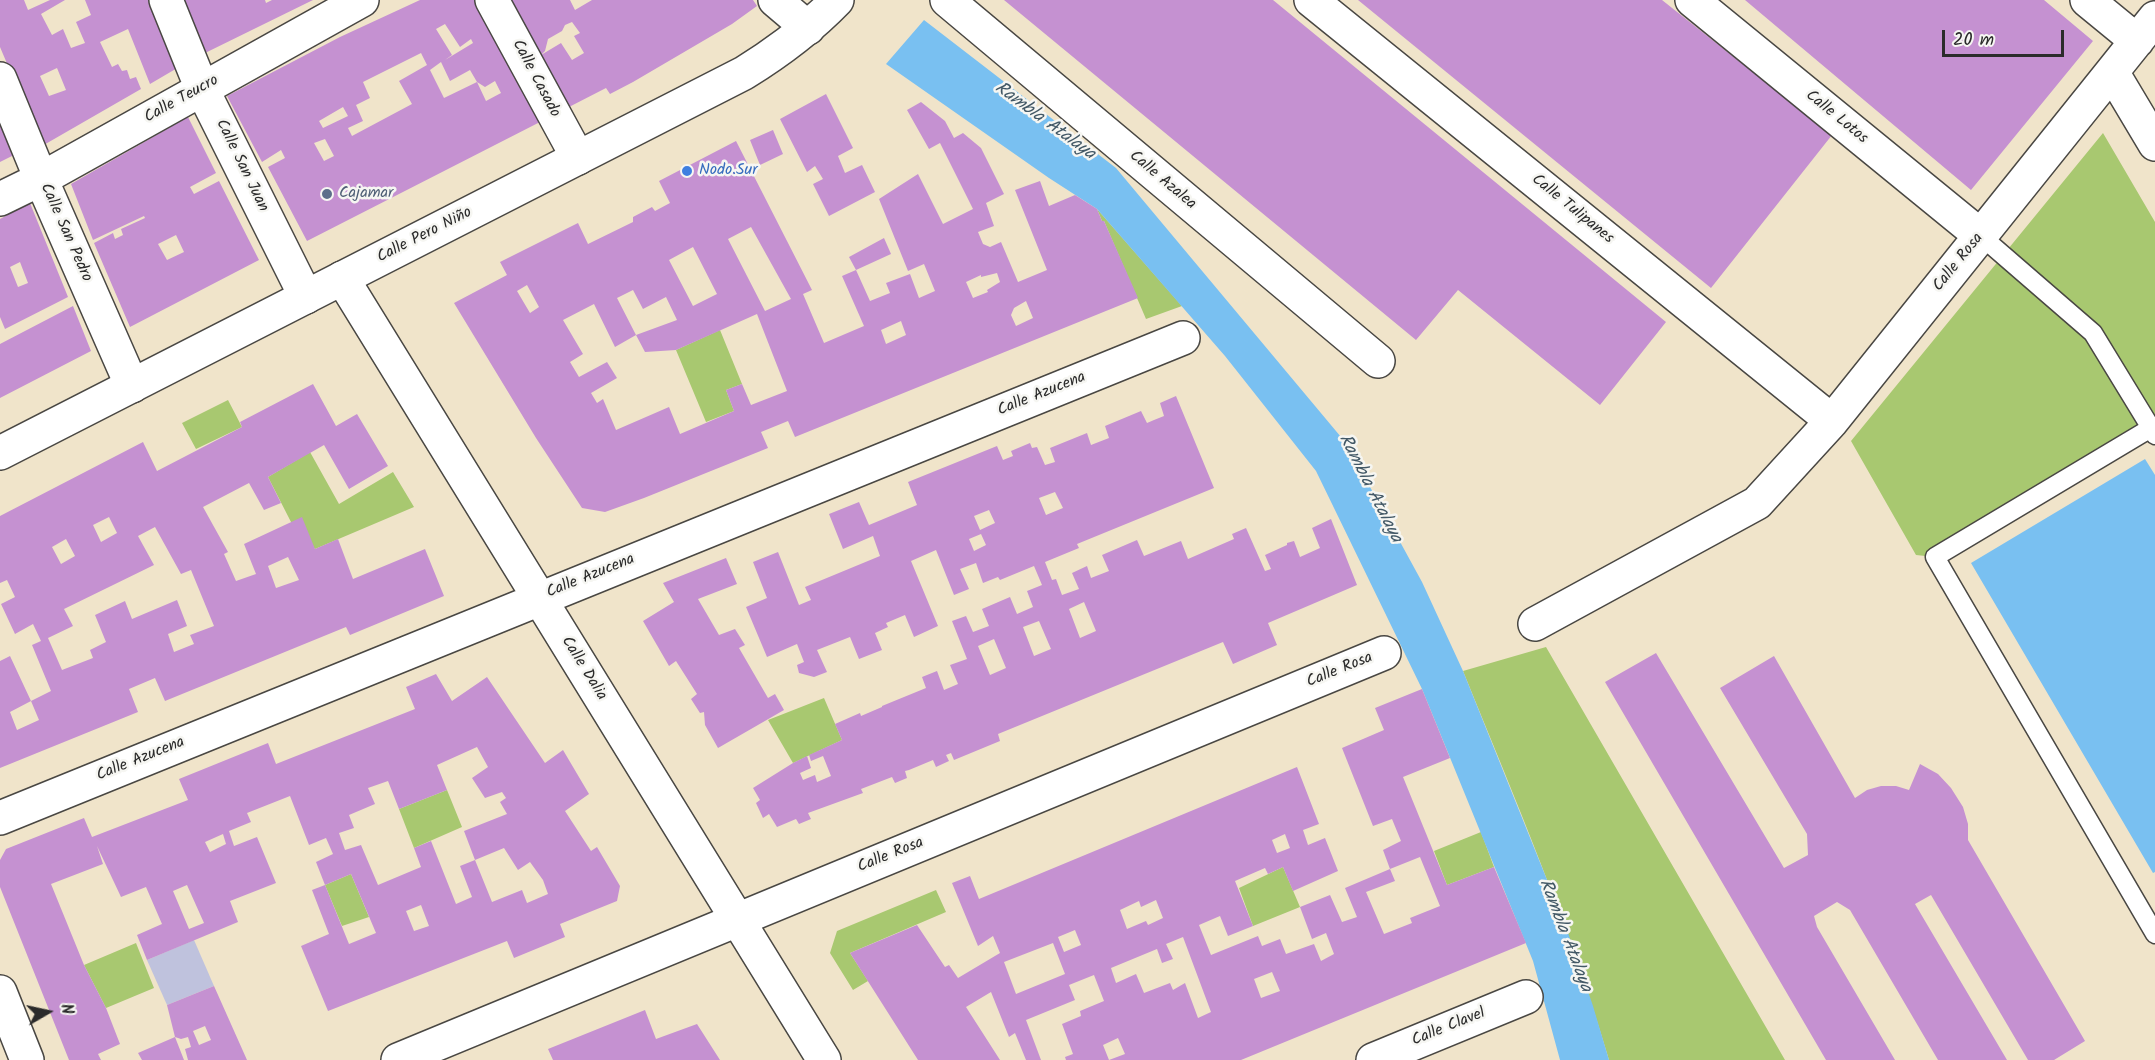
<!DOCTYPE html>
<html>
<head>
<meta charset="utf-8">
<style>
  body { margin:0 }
  #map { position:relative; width:2155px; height:1060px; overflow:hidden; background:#f0e4ca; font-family:Kalam,sans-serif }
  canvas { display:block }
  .north { position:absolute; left:18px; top:982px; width:60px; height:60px; -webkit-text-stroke:4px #f6f6f2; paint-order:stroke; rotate:81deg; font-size:16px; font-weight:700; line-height:24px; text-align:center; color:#2b2b2b }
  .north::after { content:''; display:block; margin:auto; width:21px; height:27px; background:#2b2b2b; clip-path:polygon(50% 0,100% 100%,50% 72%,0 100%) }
  .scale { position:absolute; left:1942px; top:30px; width:122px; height:27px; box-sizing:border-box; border:3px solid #2b2b2b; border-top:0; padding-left:8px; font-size:18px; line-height:21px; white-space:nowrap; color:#2b2b2b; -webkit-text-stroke:4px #f6f6f2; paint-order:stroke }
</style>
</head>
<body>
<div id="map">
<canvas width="2155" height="1060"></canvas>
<div class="north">N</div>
<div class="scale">20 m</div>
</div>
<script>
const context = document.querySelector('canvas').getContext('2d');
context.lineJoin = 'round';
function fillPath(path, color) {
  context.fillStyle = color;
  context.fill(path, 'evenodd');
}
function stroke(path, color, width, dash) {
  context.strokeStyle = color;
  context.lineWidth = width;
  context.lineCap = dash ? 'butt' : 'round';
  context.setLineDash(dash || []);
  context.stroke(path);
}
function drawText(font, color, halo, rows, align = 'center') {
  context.font = font + ' Kalam,sans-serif';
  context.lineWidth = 5;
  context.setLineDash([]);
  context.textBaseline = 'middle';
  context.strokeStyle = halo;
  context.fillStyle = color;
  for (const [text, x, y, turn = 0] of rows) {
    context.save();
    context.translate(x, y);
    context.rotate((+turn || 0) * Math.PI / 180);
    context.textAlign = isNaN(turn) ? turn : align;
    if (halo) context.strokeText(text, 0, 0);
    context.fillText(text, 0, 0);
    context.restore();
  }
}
fillPath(new Path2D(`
  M 194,940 L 214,986 L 167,1005 L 147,960 Z`), '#bfc2dd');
fillPath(new Path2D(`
  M 2103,133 L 2155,222 L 2155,435 L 1935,557 L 1916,555 L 1851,441 Z
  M 1097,209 L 1182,306 L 1146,319 L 1104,221 L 1102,221 Z
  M 720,330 L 742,384 L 726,390 L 734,411 L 706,422 L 676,350 Z
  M 228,400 L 242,427 L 196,449 L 182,423 Z
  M 310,452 L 339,504 L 393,472 L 414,507 L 315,549 L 291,522 L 268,477 Z
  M 1546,647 L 1785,1060 L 1609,1060 C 1570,927 1515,799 1463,671 Z
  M 824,698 L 842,740 L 793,763 L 768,720 Z
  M 447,790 L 462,827 L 414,848 L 399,809 Z
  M 1481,832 L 1494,867 L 1447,885 L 1434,851 Z
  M 1283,867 L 1300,907 L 1253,926 L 1239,888 Z
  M 351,874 L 369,917 L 342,926 L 325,885 Z
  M 936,890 L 946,912 L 850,953 L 868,981 L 853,990 L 830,953 L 837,931 Z
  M 136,943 L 154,988 L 106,1008 L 84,965 Z`), '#a8c870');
fillPath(new Path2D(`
  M 924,20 L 1116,168 L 1346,443 L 1422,582 L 1463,671 L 1566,927 L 1593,1006 L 1609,1060 L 1560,1060 L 1533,961 L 1422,689 L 1316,471 L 1225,356 L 1097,209 L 1049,178 L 886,64 Z
  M 2145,459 L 2155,475 L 2155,872 L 2153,873 L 1971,563 Z`), '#79c0f1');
fillPath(new Path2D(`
  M 0,0 L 24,0 L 28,10 L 50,0 L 65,0 L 41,14 L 52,35 L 63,29 L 71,48 L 85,43 L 76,22 L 91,15 L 85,0 L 152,0 L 179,67 L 150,84 L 128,29 L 100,42 L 112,67 L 118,64 L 122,71 L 127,70 L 130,79 L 136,77 L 141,89 L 42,146 L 0,47 ZM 57,68 L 66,90 L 49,96 L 40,76 Z
  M 179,0 L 265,0 L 266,3 L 272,0 L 313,0 L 201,55 Z
  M 420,0 L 475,0 L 540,122 L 307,241 L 268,167 L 285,158 L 281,150 L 262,162 L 227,96 L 340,37 ZM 445,24 L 460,47 L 471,39 L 473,43 L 445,60 L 452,55 L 436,29 ZM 421,53 L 427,65 L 399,81 L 412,104 L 352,136 L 348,128 L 363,121 L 356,105 L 370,98 L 363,82 ZM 441,62 L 450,81 L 470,70 L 477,82 L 485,87 L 495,81 L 501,93 L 486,101 L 477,82 L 444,98 L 430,70 ZM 343,107 L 348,116 L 323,128 L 319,121 ZM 325,139 L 334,156 L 324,161 L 314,143 Z
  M 511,0 L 570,0 L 575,10 L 592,0 L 753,0 L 757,6 L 732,24 L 633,82 L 610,94 L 606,88 L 569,107 L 541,55 L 561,43 L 572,60 L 584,53 L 574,36 L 580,33 L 572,22 L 565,25 L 562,31 L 548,39 L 545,51 L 541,55 Z
  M 1004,0 L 1273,0 L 1666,322 L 1600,405 L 1458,290 L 1416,340 Z
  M 1358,0 L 1662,0 L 1832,135 L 1711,288 Z
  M 1745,0 L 2044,0 L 2093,41 L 1971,190 Z
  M 826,94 L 853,148 L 838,156 L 845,173 L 862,165 L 875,192 L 829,216 L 813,184 L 823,179 L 815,166 L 807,172 L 780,119 Z
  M 921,102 L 945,121 L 954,138 L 963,133 L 981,148 L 1004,194 L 986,203 L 994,226 L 978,232 L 983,244 L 990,247 L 1001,242 L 1018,282 L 1047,270 L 1015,190 L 1040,181 L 1049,206 L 1075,195 L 1097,209 L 1102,221 L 1104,221 L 1138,298 L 795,437 L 788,421 L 761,432 L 768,448 L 644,498 L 605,512 L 582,508 L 536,438 L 454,303 L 507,275 L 500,262 L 578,223 L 588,244 L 633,222 L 633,217 L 652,207 L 655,211 L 670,203 L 659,181 L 736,141 L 812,290 L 803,294 L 824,343 L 864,326 L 842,276 L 856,270 L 870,301 L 890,293 L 886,283 L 910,274 L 919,298 L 935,291 L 924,264 L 908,271 L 879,199 L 918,174 L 943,224 L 973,209 L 940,143 L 929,149 L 907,110 ZM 751,227 L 791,299 L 765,311 L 728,239 ZM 693,247 L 717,294 L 693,306 L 669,260 ZM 997,273 L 1000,282 L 987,290 L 988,292 L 973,298 L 966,282 L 981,275 L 981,277 ZM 527,285 L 539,307 L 530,313 L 517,291 ZM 633,290 L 643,309 L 666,297 L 677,320 L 636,335 L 645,352 L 676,350 L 757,314 L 787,391 L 751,405 L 742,384 L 726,390 L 734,411 L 680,434 L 669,407 L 616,430 L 603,399 L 597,403 L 591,393 L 617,378 L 607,362 L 579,377 L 570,362 L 583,354 L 563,320 L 594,304 L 615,347 L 636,335 L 617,298 ZM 1026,301 L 1033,318 L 1016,326 L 1011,315 L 1014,308 ZM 901,321 L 906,335 L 886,344 L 881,330 Z
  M 0,109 L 18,153 L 0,162 Z
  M 188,117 L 216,173 L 190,187 L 194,194 L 219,181 L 259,260 L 130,327 L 94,243 L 113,233 L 115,239 L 123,235 L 121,229 L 145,218 L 144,216 L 93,240 L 71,184 ZM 176,235 L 184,252 L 167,260 L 158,244 Z
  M 773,130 L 783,154 L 760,165 L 750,140 Z
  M 30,203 L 68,297 L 5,329 L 0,317 L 0,219 ZM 20,262 L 28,283 L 18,287 L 10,267 Z
  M 884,238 L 891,254 L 856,270 L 849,257 Z
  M 73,306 L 91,351 L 0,398 L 0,344 Z
  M 313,384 L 336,426 L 357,414 L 388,466 L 349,489 L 324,445 L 268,477 L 281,503 L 264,510 L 249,483 L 203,507 L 228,552 L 224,554 L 236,581 L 256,574 L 244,544 L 302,517 L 315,549 L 338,539 L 353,579 L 425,549 L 444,596 L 350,635 L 346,627 L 165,701 L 155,678 L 129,689 L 138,712 L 0,768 L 0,661 L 10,656 L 31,701 L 10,712 L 17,730 L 39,720 L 31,701 L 51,691 L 32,645 L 41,641 L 33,624 L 15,634 L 1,604 L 15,597 L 7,580 L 0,583 L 0,516 L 143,442 L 157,471 L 242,427 L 240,422 ZM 109,517 L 117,533 L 101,542 L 93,525 ZM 155,527 L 181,574 L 191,570 L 214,626 L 190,635 L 194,644 L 174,652 L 168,634 L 187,626 L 177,600 L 132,619 L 125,601 L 95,615 L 106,642 L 90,650 L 93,658 L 62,670 L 48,638 L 73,626 L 64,609 L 154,565 L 138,536 ZM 66,539 L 75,556 L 61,564 L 52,547 ZM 288,557 L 299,580 L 276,588 L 268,566 Z
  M 1176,396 L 1214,488 L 1077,544 L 1079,548 L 1045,562 L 1052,580 L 1056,579 L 1062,595 L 1079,589 L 1072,573 L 1087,566 L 1091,578 L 1109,571 L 1102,555 L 1137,540 L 1144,556 L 1181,541 L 1188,559 L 1234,539 L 1232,534 L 1246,528 L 1265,571 L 1271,569 L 1265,555 L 1287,545 L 1287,543 L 1294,541 L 1300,557 L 1320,548 L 1312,528 L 1331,519 L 1357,585 L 1268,623 L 1277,645 L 1233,664 L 1223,642 L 998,734 L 1000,741 L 954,760 L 951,753 L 946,755 L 949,761 L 936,767 L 933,760 L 909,770 L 905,771 L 907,778 L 895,783 L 892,777 L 861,789 L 863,793 L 808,813 L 811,819 L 799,824 L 796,819 L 777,827 L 769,814 L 763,818 L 756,803 L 760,800 L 753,788 L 793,763 L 807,756 L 811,768 L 800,773 L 803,780 L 815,775 L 817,782 L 831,776 L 823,756 L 811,761 L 809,755 L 842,740 L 835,724 L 860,713 L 861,716 L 882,707 L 882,706 L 926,688 L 922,677 L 937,671 L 944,690 L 958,684 L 950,665 L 967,659 L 952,621 L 966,616 L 973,632 L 989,626 L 982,609 L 1010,597 L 1017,614 L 1033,607 L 1027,591 L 1042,585 L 1034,566 L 1000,580 L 998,577 L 983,583 L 976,563 L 960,569 L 969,589 L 954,595 L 936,550 L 911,561 L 938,626 L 914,637 L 905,615 L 886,623 L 888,627 L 875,633 L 882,650 L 859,659 L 850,637 L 817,650 L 827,672 L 814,677 L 799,673 L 797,665 L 804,662 L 797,644 L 767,657 L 746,607 L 767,598 L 753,562 L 778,552 L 799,605 L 811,600 L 805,587 L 880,556 L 873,536 L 843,549 L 829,514 L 859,502 L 869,525 L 917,505 L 908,482 L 997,446 L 1003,460 L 1013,456 L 1011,451 L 1030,443 L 1032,448 L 1037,447 L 1045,465 L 1055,462 L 1050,448 L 1087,433 L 1091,445 L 1109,438 L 1105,426 L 1141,411 L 1147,423 L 1154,420 L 1164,416 L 1160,403 ZM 1055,492 L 1063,508 L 1046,515 L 1039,498 ZM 989,510 L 995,523 L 980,530 L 974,516 ZM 981,534 L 986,545 L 974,551 L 969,539 ZM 1084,602 L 1096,631 L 1080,638 L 1069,609 ZM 1039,621 L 1051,649 L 1034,656 L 1023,627 ZM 994,639 L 1006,668 L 990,675 L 978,646 Z
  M 726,558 L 737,584 L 698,599 L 719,635 L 735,629 L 745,645 L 739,648 L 768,698 L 775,694 L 784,710 L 718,748 L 705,725 L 704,712 L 700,713 L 691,699 L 697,694 L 676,661 L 669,666 L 643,621 L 674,602 L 663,583 Z
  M 1656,653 L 1784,868 L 1808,855 L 1807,834 L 1720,688 L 1774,656 L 1855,798 L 1867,790 L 1881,786 L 1896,786 L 1909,790 L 1920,764 L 1938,774 L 1951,788 L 1963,807 L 1968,824 L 1968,840 L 2085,1041 L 2054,1060 L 2028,1060 L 1931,895 L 1915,904 L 2007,1060 L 1938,1060 L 1850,910 L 1837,902 L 1814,916 L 1817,927 L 1895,1060 L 1826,1060 L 1605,682 Z
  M 436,674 L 452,701 L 487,677 L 545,763 L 563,750 L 589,794 L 565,811 L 591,851 L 597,847 L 620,886 L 617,901 L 560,924 L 565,937 L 514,958 L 507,941 L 328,1011 L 301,946 L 329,934 L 312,890 L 325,885 L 349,944 L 376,933 L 351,874 L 325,885 L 316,862 L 333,854 L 326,838 L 309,845 L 290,796 L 247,813 L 251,822 L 229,831 L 234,846 L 257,837 L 276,883 L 230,901 L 238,922 L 147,960 L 137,935 L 162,924 L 146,887 L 121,897 L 97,846 L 103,864 L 51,884 L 84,965 L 106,1008 L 120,1044 L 98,1054 L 101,1060 L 69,1060 L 0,887 L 0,860 L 6,849 L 84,818 L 92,837 L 188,800 L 179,779 L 268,743 L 276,764 L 415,709 L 406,687 ZM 477,747 L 488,767 L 472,778 L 485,798 L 502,792 L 506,798 L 500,802 L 507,814 L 464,831 L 475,860 L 504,848 L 518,870 L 530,862 L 543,880 L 548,894 L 527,903 L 522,890 L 492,902 L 475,860 L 460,866 L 472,897 L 456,904 L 431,841 L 414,848 L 421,867 L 378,885 L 361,845 L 345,850 L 339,833 L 354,828 L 349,815 L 375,804 L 368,788 L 388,781 L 399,809 L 447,790 L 437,765 ZM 223,834 L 226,844 L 210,852 L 205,842 ZM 187,885 L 204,923 L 189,929 L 173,891 ZM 421,905 L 429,926 L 414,931 L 406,911 Z
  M 1422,689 L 1450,758 L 1403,777 L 1447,885 L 1494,867 L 1526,943 L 1241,1060 L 1109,1060 L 1125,1054 L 1118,1038 L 1103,1045 L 1109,1060 L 1066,1060 L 1065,1057 L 1073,1054 L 1062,1024 L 1081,1016 L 1080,1011 L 1104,1001 L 1094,975 L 1069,985 L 1075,1000 L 1026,1020 L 1041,1060 L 1026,1060 L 1015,1033 L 1009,1037 L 991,992 L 966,1007 L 1000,1060 L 918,1060 L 850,953 L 917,925 L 945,967 L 949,965 L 958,978 L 1000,953 L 993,936 L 978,946 L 952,883 L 970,876 L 979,899 L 1297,767 L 1319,824 L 1303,830 L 1308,845 L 1325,838 L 1338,871 L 1293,891 L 1283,867 L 1268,874 L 1265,868 L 1235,881 L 1253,926 L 1228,936 L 1220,916 L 1199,925 L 1211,955 L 1258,936 L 1262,946 L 1280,939 L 1286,954 L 1314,944 L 1321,961 L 1334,954 L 1326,933 L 1312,939 L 1300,907 L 1330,895 L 1342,922 L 1357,917 L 1345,888 L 1390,869 L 1383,850 L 1401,841 L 1392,819 L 1373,826 L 1342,748 L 1384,730 L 1375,708 ZM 1285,834 L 1290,848 L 1277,853 L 1272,840 ZM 1420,857 L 1440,906 L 1410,918 L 1412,923 L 1384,934 L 1366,892 L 1395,881 L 1390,869 ZM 1156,900 L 1163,918 L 1148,925 L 1146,921 L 1127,929 L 1120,910 L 1139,901 L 1141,907 ZM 1075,930 L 1081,945 L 1064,952 L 1058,937 ZM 1183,937 L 1211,1012 L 1198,1018 L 1185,983 L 1173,990 L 1170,983 L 1144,993 L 1136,974 L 1116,983 L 1111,968 L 1157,949 L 1162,963 L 1173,959 L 1166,944 ZM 1053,943 L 1065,974 L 1016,994 L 1004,962 ZM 1272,972 L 1280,991 L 1261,998 L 1254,979 Z
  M 214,986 L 247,1060 L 188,1060 L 185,1049 L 191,1047 L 188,1037 L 181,1039 L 175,1037 L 184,1060 L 142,1060 L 138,1053 L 175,1037 L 167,1005 ZM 205,1026 L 211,1040 L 199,1045 L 193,1031 Z
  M 645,1010 L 656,1039 L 697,1024 L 720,1060 L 553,1060 L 548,1049 Z`), '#c591d1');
const service = new Path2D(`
  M 1981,236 L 2093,333 L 2151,428
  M 2155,435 L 2151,428 L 1935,557 L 2155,934`);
const minor = new Path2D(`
  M 166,0 L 202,89 L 306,297
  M 492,0 L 578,158
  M 775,0 L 808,28
  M 947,0 L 1378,361
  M 1311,0 L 1832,421
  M 1692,0 L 1981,236
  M 2087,0 L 2137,41
  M 2112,72 L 2155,144
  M 0,79 L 41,179 L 132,386
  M 0,199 L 41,179 L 362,0
  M 342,278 L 824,1060
  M 1535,624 L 1757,503 L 1832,421 L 2155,18
  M 0,818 L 1183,338
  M 398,1060 L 1384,653
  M 1373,1060 L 1526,997`);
const tertiary = new Path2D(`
  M 0,453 L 744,73 C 778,52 809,29 837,0
  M 0,992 L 27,1060`);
stroke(service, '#494743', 21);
stroke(minor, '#494743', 36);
stroke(tertiary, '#494743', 36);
stroke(service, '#fff', 18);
stroke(minor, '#fff', 33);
stroke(tertiary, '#fff', 33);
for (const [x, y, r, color] of [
  [687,171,6,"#3f7fe0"],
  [327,194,6,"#5c6f8a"]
]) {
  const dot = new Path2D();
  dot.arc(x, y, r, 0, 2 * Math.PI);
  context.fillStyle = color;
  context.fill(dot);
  stroke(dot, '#f6f6f2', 2);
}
drawText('16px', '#2b2b2b', '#f6f6f2', [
  ["Calle Casado",535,79,62],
  ["Calle Teucro",182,100,-29],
  ["Calle Lotos",1836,118,39],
  ["Calle San Juan",241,166,64],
  ["Calle Azalea",1162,181,40],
  ["Calle Tulipanes",1572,210,39],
  ["Calle San Pedro",65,233,66],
  ["Calle Pero Niño",425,236,-27],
  ["Calle Rosa",1959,263,-51],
  ["Calle Azucena",1042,395,-22],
  ["Calle Azucena",591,577,-22],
  ["Calle Dalia",583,669,58],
  ["Calle Rosa",1340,671,-22],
  ["Calle Azucena",141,760,-22],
  ["Calle Rosa",891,856,-22],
  ["Calle Clavel",1449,1028,-22]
]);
drawText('16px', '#366cbe', '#f6f6f2', [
  ["Nodo.Sur",699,171]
], 'left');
drawText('16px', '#4e5e75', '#f6f6f2', [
  ["Cajamar",339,194]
], 'left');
drawText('italic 18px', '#425866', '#f6f6f2', [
  ["Rambla Atalaya",1044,122,36],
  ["Rambla Atalaya",1369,489,63],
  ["Rambla Atalaya",1564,936,69]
]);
</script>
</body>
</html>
